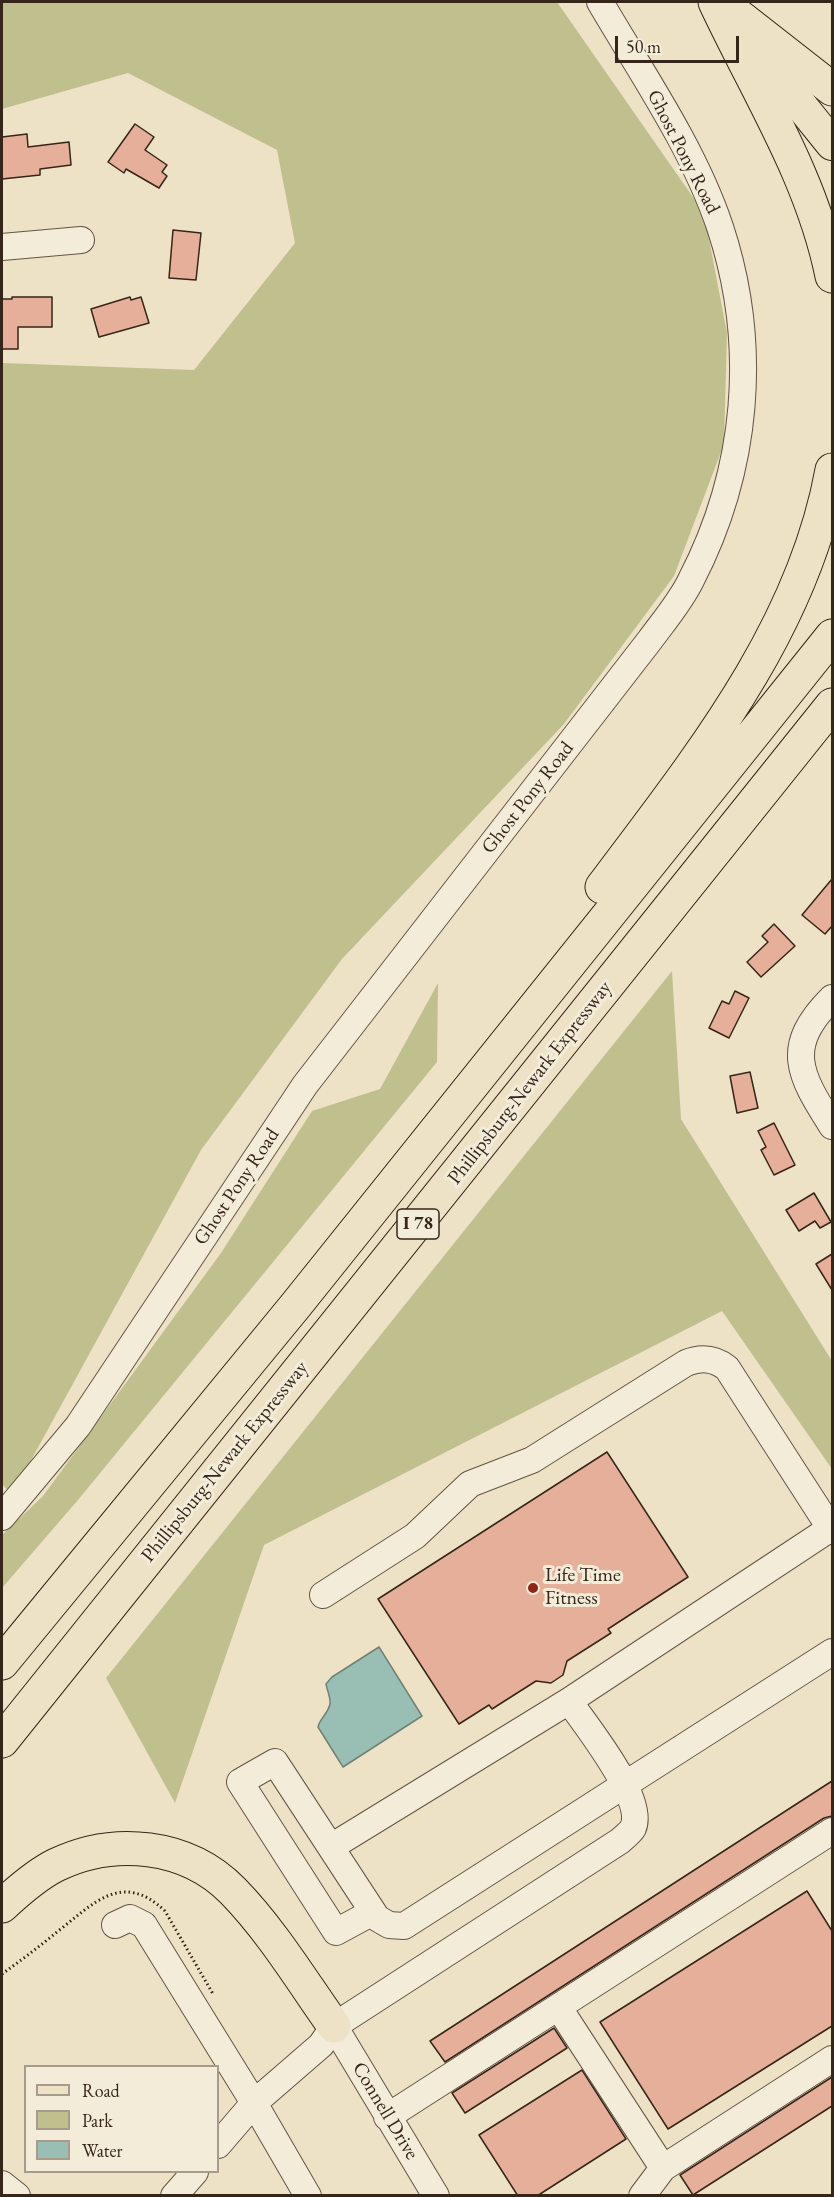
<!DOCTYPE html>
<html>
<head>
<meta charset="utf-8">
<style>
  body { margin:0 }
  #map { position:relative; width:834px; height:2197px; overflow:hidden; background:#ede2c5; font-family:"EB Garamond",serif }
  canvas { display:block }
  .frame { position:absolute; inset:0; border:3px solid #362519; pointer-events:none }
  .legend { position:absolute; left:24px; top:2065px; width:195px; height:108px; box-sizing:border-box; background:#f3ecd9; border:2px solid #a79c8c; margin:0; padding:8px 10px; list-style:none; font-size:18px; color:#362519 }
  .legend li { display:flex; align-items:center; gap:12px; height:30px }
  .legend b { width:30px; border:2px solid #a79c8c }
  .scale { position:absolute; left:615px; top:36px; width:124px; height:27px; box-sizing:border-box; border:3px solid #362519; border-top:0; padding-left:8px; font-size:18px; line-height:21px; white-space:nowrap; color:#362519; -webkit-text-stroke:4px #f3ecd9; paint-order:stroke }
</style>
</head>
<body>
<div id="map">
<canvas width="834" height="2197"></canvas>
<div class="frame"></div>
<ul class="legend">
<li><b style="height:8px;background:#ede2c5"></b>Road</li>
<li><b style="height:16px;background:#c0c08f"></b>Park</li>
<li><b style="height:16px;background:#99beb3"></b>Water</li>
</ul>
<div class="scale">50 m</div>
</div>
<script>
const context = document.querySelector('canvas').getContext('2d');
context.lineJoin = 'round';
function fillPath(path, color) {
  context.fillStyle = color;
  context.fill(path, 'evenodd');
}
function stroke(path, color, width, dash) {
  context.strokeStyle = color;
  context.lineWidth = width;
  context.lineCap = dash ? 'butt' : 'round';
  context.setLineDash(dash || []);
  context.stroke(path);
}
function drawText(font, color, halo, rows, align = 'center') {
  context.font = font + ' "EB Garamond",serif';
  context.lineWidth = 6;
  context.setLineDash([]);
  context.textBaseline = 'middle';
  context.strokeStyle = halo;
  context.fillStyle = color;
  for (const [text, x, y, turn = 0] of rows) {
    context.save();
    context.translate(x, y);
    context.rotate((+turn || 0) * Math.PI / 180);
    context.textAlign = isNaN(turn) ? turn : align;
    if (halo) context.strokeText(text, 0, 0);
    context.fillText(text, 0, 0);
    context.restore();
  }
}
fillPath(new Path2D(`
  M 2,2 L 557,2 L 704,213 L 727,333 L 724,444 L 674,576 L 564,724 L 342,959 L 201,1150 L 12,1495 L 2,1484 L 2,363 L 194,370 L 295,243 L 277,150 L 128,73 L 2,109 Z
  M 672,971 L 681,1119 L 832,1361 L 832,1469 L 722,1311 L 264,1545 L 175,1803 L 106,1678 Z
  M 438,983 L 437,1062 L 78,1500 L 2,1588 L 2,1535 L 43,1496 L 221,1253 L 312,1111 L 380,1089 Z`), '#c0c08f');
const water = new Path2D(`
  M 379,1647 L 422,1716 L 343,1767 L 318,1727 C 320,1718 328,1714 330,1704 C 331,1698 327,1690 326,1684 L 332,1677 Z`);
fillPath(water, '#99beb3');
stroke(water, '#718175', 1.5);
const building = new Path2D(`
  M 135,124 L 154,137 L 145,150 L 167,165 L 162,172 L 167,176 L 159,188 L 126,169 L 124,173 L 108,162 Z
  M 27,134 L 28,147 L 69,142 L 71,165 L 40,169 L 40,175 L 2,179 L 2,137 Z
  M 173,230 L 201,233 L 196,280 L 169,278 Z
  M 12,297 L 52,297 L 52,327 L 18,327 L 18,349 L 2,349 L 2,299 L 12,299 Z
  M 130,297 L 131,300 L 141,297 L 149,323 L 99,337 L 91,309 Z
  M 832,879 L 832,926 L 825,934 L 802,915 Z
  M 774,924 L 795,946 L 761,977 L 747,962 L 768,942 L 762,936 Z
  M 735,991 L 749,998 L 729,1038 L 709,1028 L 722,1001 L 729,1004 Z
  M 750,1072 L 758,1108 L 737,1113 L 730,1076 Z
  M 774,1123 L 795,1165 L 774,1175 L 761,1150 L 766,1147 L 758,1131 Z
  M 814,1193 L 831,1222 L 820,1228 L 815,1221 L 799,1231 L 786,1210 Z
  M 832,1254 L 832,1290 L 816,1264 Z
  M 607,1452 L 688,1577 L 608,1629 L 611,1633 L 567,1661 L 563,1675 L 551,1683 L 536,1681 L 492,1709 L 489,1705 L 459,1724 L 378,1599 Z
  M 832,1781 L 832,1816 L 824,1818 L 445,2062 L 430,2041 Z
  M 807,1891 L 832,1931 L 832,2026 L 668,2129 L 600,2022 Z
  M 554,2028 L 567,2048 L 465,2113 L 452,2093 Z
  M 582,2070 L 626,2139 L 537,2196 L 518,2196 L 479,2135 Z
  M 832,2077 L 832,2106 L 693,2195 L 680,2175 Z`);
fillPath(building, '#e6af9a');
stroke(building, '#362519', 1.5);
const minor = new Path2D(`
  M 2,247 L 81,240
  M 832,998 C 783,1047 799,1074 832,1126
  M 2,1517 L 78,1426 L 305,1085 L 650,640 C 664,621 681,601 691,580 C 748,470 759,345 720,227 C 693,147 642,74 600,2
  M 323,1595 L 415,1536 L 470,1484 L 532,1460 L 686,1363 C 701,1357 714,1358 727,1368 L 832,1531
  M 331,1847 L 569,1701 L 831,1528
  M 373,1912 L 336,1932 L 240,1782 L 275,1762 L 377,1918 L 389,1925 L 404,1926 L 832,1652
  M 115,1925 L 130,1918 L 144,1925 L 254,2103 L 308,2196
  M 559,2008 L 663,2168
  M 334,2026 L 436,2196
  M 387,2117 L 832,1831
  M 218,2145 L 254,2103 L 321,2045 L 334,2026 L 620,1841 C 624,1837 630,1833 633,1828 C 646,1799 586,1726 569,1701
  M 2,2184 L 17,2196
  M 174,2196 L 195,2172
  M 642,2196 L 663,2168 L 832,2059`);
const major = new Path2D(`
  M 735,20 L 757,51 L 832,144`);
const highway = new Path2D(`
  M 715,2 C 757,92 812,177 832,276
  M 726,6 L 832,89
  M 602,887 C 697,760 803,630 832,470
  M 2,1663 L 296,1305 L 832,636
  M 2,1741 L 832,705
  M 2,1906 C 18,1891 36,1875 56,1865 C 114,1837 187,1844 233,1891 C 272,1931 302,1981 334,2026`);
stroke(minor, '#645444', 28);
stroke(major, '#362519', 34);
stroke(highway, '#362519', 35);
stroke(new Path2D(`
  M 2,1974 C 20,1961 39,1947 57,1932 C 93,1904 122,1870 165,1911 L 213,1994`), '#362519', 3, [1.5, 3]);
stroke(minor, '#f3ecd9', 26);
stroke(major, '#ede2c5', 32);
stroke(highway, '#ede2c5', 33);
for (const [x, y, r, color] of [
  [533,1588,6,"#8f2418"]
]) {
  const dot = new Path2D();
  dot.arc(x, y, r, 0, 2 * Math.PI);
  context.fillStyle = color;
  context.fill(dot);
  stroke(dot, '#f3ecd9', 2);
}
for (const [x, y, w] of [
  [418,1224,42]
]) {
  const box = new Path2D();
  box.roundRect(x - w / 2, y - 15, w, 30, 4.5);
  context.fillStyle = '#f3ecd9';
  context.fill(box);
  stroke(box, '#362519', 1.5);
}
drawText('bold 18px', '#362519', null, [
  ["I 78",418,1224]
]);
drawText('20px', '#362519', '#f3ecd9', [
  ["Ghost Pony Road",683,152,63],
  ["Ghost Pony Road",528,798,-52],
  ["Phillipsburg-Newark Expressway",530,1083,-52],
  ["Ghost Pony Road",237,1187,-56],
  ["Phillipsburg-Newark Expressway",225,1462,-51],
  ["Connell Drive",385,2111,59]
]);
drawText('20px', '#362519', '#f3ecd9', [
  ["Life Time",545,1576],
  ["Fitness",545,1599]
], 'left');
</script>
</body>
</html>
